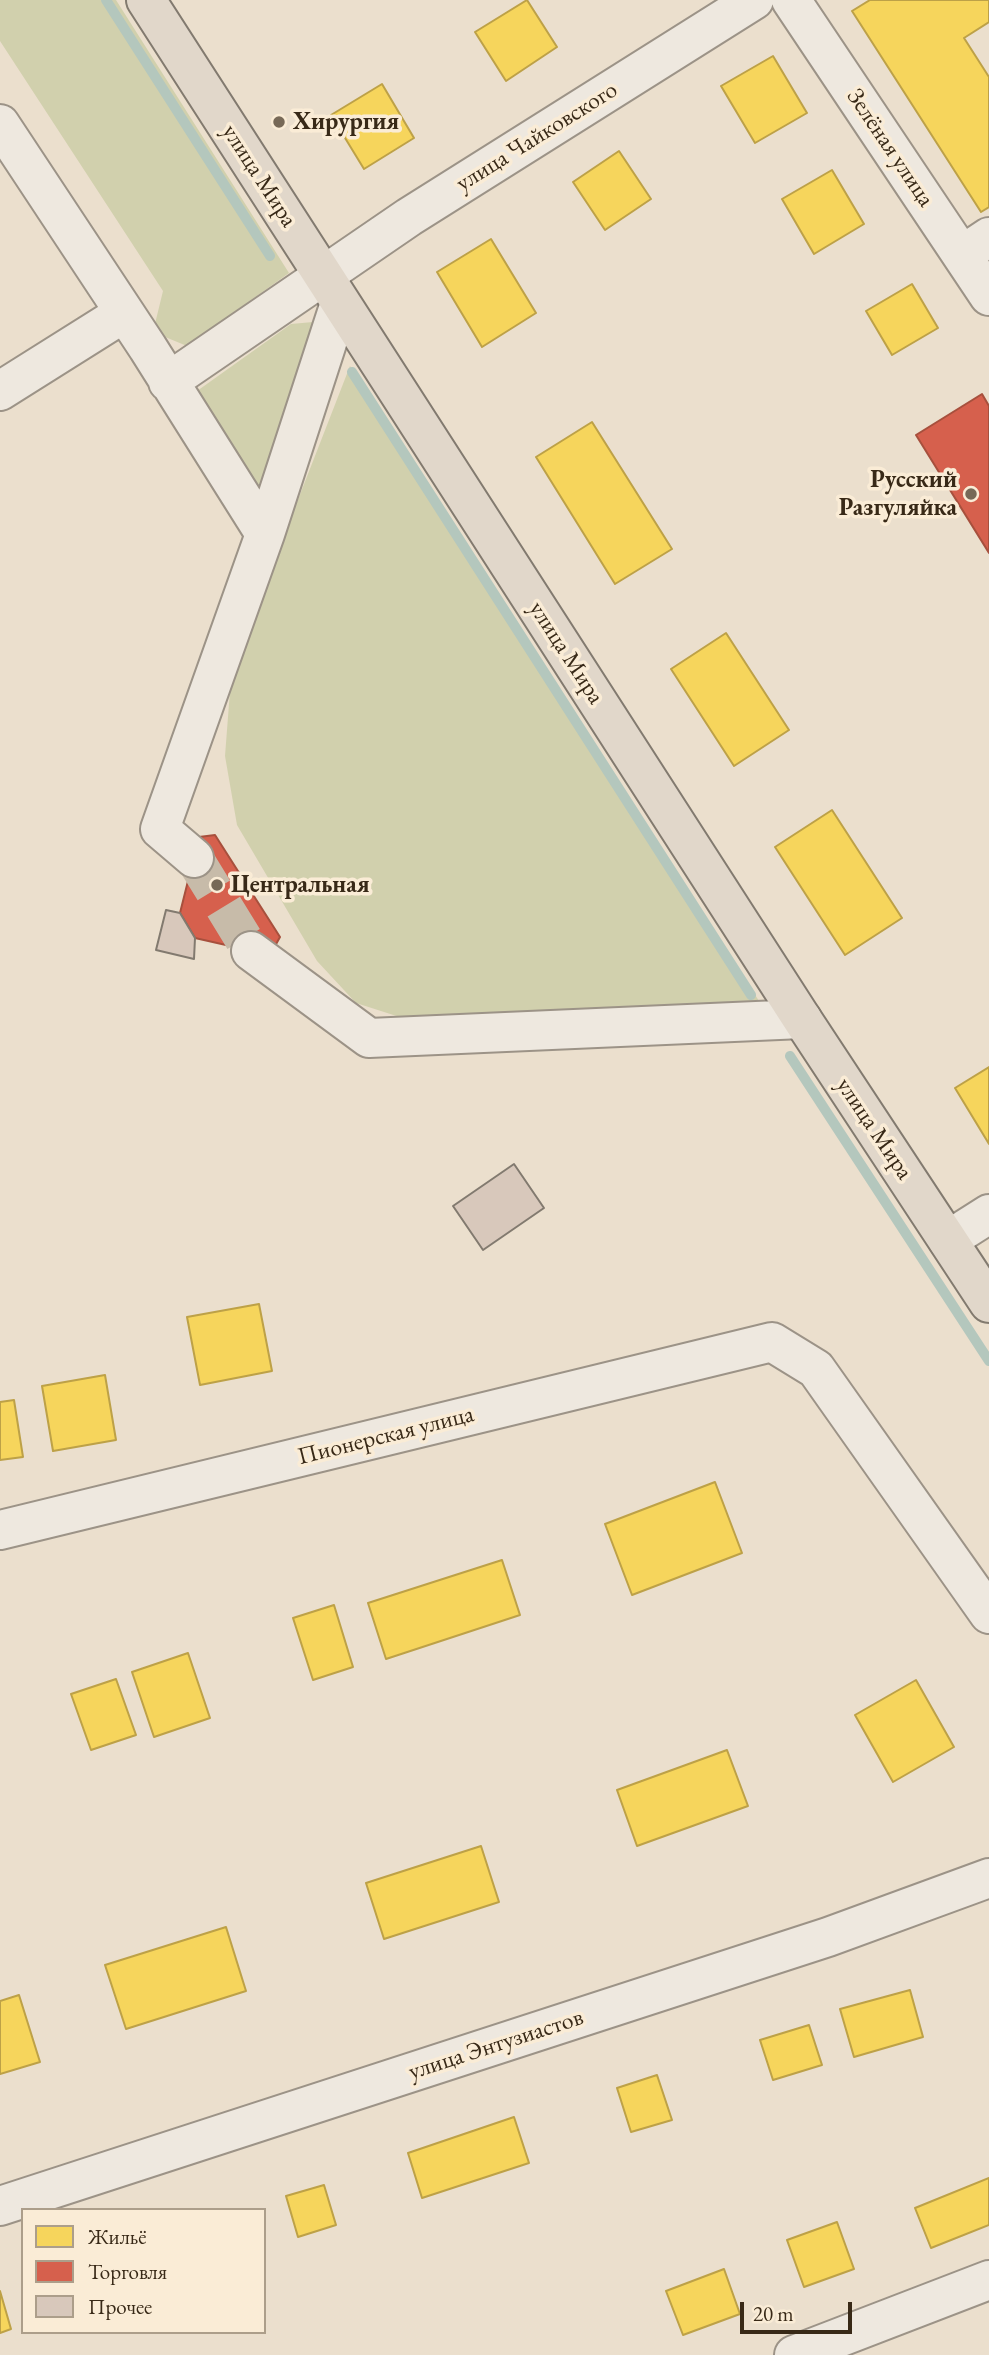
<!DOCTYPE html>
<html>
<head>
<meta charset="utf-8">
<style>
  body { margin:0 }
  #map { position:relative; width:989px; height:2355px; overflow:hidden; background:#ebdfcd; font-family:"EB Garamond",serif }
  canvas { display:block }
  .legend { position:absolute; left:21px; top:2208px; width:245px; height:126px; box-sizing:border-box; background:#faecd6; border:2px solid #ac9e8a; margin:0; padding:9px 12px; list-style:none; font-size:21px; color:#382917 }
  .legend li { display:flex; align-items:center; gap:14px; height:35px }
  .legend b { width:35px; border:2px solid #ac9e8a }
  .scale { position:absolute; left:740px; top:2302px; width:112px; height:32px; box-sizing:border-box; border:4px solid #382917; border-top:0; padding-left:9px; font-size:21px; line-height:24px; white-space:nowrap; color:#382917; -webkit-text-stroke:5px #faecd6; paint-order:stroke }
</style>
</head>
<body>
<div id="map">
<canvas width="989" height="2355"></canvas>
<ul class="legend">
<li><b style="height:19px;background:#f6d55c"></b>Жильё</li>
<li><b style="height:19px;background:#d6604d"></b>Торговля</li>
<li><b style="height:19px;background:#d8c8bb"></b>Прочее</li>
</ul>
<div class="scale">20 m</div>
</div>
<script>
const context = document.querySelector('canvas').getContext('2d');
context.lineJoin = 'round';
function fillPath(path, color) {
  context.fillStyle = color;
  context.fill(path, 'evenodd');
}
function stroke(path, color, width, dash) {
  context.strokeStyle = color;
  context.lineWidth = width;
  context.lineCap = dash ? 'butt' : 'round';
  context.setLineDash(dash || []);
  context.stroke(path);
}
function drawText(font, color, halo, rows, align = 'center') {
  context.font = font + ' "EB Garamond",serif';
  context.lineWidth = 7;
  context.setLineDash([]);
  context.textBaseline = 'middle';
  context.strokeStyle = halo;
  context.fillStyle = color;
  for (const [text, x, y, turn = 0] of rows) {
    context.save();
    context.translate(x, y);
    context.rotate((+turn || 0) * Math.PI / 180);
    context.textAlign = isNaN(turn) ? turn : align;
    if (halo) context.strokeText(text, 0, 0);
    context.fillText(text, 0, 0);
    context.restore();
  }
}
fillPath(new Path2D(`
  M 0,0 L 116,0 L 289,273 L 187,346 L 153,332 L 163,291 L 0,41 Z
  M 313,322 L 305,379 L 262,492 L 197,391 L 291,324 Z
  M 350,366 L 759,1001 L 409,1020 L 356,1003 L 317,961 L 237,825 L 225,756 L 230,691 L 257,605 Z`), '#d1d0ad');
const homes = new Path2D(`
  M 527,0 L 557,47 L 506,81 L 475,32 Z
  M 870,0 L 989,0 L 989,22 L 964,38 L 989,77 L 989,207 L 981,212 L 852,11 Z
  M 773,56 L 807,113 L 755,143 L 721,86 Z
  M 382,84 L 414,138 L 364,169 L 331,115 Z
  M 619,151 L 651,199 L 605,230 L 573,182 Z
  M 832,170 L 864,224 L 814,254 L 782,199 Z
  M 491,239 L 536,313 L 482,347 L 437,272 Z
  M 912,284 L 938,328 L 892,355 L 866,311 Z
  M 592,422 L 672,549 L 615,584 L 536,457 Z
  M 726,633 L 789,730 L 734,766 L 671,669 Z
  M 832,810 L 902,918 L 845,955 L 775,847 Z
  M 989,1067 L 989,1144 L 955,1088 Z
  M 259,1304 L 272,1371 L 200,1385 L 187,1317 Z
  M 105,1375 L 116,1440 L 53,1451 L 42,1386 Z
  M 14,1400 L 23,1457 L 0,1460 L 0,1402 Z
  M 715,1482 L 742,1553 L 632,1595 L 605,1524 Z
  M 502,1560 L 520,1615 L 386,1659 L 368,1603 Z
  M 334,1605 L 353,1667 L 313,1680 L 293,1618 Z
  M 188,1653 L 210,1718 L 154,1737 L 132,1672 Z
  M 116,1679 L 136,1735 L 91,1750 L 71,1694 Z
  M 916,1680 L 954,1747 L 893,1782 L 855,1715 Z
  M 727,1750 L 748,1806 L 637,1846 L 617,1790 Z
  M 481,1846 L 499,1902 L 384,1939 L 366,1883 Z
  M 226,1927 L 246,1991 L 126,2029 L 105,1965 Z
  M 910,1990 L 923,2037 L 854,2057 L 840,2009 Z
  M 19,1995 L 40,2062 L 0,2074 L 0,2001 Z
  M 809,2025 L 822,2065 L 773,2080 L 760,2040 Z
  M 657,2075 L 672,2120 L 631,2132 L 617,2088 Z
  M 514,2117 L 529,2163 L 422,2198 L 408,2153 Z
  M 989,2178 L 989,2225 L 931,2248 L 915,2208 Z
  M 324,2185 L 336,2225 L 298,2237 L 286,2196 Z
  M 837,2222 L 854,2269 L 804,2287 L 787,2240 Z
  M 724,2269 L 740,2314 L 683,2335 L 666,2291 Z
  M 0,2291 L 11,2329 L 0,2333 Z`);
fillPath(homes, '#f6d55c');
stroke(homes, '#bda147', 2);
const shops = new Path2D(`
  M 982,394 L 989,406 L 989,553 L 916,435 Z
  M 215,835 L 280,937 L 270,955 L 195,938 L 180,913 L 199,837 Z`);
fillPath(shops, '#d6604d');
stroke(shops, '#a7503d', 2);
stroke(new Path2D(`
  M 106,0 L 270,256
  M 352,372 L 751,995
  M 790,1056 L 989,1361`), '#b4c7bd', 10);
const building = new Path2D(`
  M 166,910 L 180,913 L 195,938 L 194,959 L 156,950 Z
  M 514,1164 L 544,1208 L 483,1250 L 453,1206 Z`);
fillPath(building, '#d8c8bb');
stroke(building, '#827a6f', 2);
stroke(new Path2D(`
  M 194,858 L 251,951`), '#c7bba9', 38, [38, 19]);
const minor = new Path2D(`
  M 791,0 L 989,296
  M 0,124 L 148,348 L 265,534
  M 962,255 L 989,237
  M 168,382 L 409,217 L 754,0
  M 0,391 L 124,313
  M 194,858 L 160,829 L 265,534 L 340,303
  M 251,951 L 369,1038 L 802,1019
  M 948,1240 L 989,1214
  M 0,1530 L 772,1342 L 816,1369 L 989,1614
  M 0,2206 L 828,1937 L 989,1878
  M 794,2355 L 989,2280`);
const major = new Path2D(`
  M 146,0 L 802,1019 L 989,1303`);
stroke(minor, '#9c9387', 42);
stroke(major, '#827a6f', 42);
stroke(minor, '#eee8df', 38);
stroke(major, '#e1d7ca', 38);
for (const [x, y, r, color] of [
  [279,122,7,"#776957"],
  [971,494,7,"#776957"],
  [217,885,7,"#776957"]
]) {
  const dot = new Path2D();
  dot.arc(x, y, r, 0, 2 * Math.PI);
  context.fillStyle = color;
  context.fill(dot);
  stroke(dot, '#faecd6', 2.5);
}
drawText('bold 24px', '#382917', '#faecd6', [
  ["Хирургия",293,122],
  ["Русский",957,480,"right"],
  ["Разгуляйка",957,508,"right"],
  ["Центральная",231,885]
], 'left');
drawText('24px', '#382917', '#faecd6', [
  ["улица Чайковского",537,137,-32],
  ["Зелёная улица",890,148,56],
  ["улица Мира",259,176,57],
  ["улица Мира",566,653,57],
  ["улица Мира",874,1129,56],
  ["Пионерская улица",386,1436,-14],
  ["улица Энтузиастов",496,2045,-18]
]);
</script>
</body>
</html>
